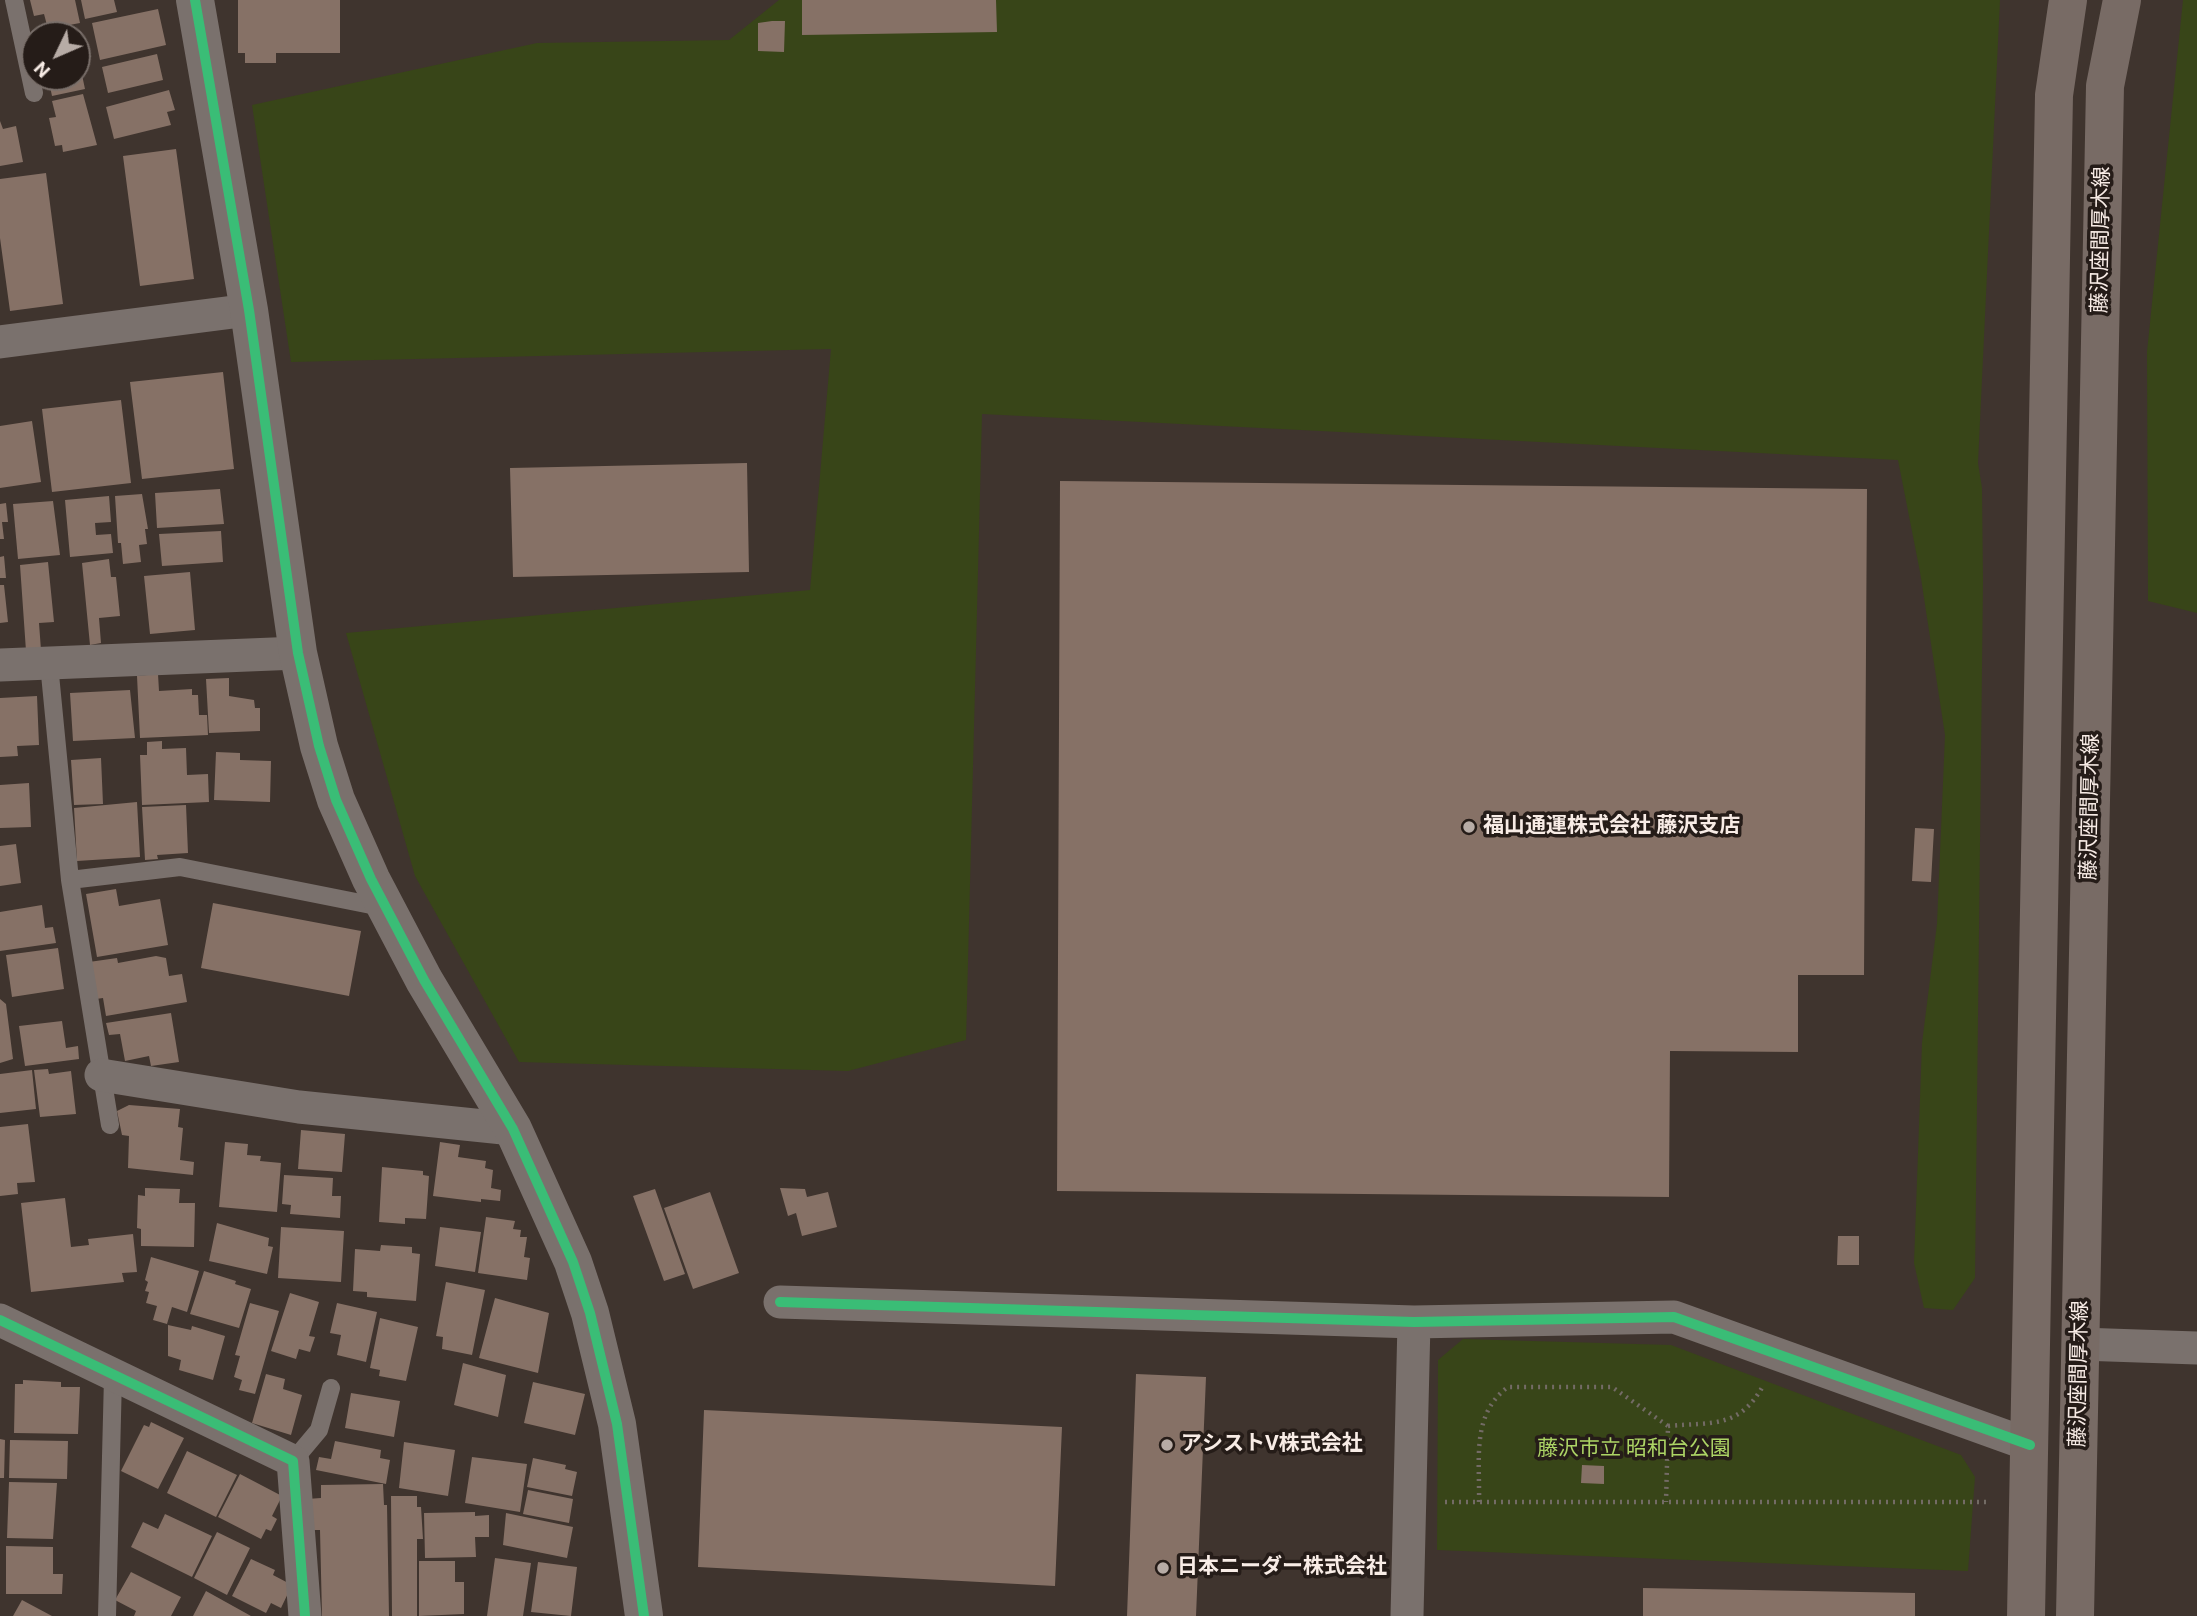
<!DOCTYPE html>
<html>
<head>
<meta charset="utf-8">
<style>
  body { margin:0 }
  #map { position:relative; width:2197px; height:1616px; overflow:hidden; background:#3f342e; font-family:Roboto,sans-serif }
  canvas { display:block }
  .north { position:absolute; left:21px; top:21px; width:70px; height:70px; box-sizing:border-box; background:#251c18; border:2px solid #796f6a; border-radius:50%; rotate:226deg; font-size:19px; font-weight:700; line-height:28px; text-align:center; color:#f8ece6 }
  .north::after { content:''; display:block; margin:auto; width:24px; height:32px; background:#b7aca6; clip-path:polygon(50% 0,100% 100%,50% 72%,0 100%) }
</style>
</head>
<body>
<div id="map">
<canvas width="2197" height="1616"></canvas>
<div class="north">N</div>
</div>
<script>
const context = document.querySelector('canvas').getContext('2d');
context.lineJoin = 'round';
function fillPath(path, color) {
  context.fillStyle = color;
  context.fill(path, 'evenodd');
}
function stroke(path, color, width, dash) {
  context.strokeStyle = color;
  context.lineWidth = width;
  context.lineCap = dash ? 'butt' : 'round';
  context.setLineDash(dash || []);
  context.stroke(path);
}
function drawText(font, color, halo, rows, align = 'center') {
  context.font = font + ' Roboto,"Noto Sans JP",sans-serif';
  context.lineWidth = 7;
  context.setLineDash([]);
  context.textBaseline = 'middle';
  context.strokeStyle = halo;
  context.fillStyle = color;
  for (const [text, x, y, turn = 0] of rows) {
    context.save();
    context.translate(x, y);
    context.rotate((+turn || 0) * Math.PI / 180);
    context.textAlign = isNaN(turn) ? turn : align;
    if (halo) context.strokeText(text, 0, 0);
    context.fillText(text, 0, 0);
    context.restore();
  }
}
fillPath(new Path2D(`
  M 779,0 L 2000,0 L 1978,463 L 1982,488 L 1983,581 L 1975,1278 L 1953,1310 L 1924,1308 L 1914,1263 L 1922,1043 L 1937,924 L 1945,735 L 1920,572 L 1898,460 L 982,414 L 966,1040 L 848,1071 L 519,1062 L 415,876 L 346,633 L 810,590 L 831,349 L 291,362 L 252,105 L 537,43 L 729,40 Z
  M 2183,0 L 2197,0 L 2197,613 L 2148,601 L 2147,352 Z
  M 1463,1339 L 1671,1345 L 1961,1455 L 1975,1477 L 1968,1571 L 1437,1550 L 1438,1360 Z`), '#384518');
fillPath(new Path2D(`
  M 30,0 L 75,0 L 80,23 L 48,29 L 44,14 L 34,16 Z
  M 81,0 L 114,0 L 117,12 L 85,19 Z
  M 238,0 L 340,0 L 340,53 L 276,53 L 276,63 L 245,63 L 245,53 L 238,53 Z
  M 802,0 L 996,0 L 997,32 L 802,35 Z
  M 158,9 L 166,45 L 100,60 L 92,23 Z
  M 772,21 L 785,21 L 784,52 L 758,51 L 758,23 Z
  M 73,29 L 74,35 L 47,35 L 47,34 Z
  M 157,54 L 163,80 L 108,93 L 102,67 Z
  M 78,56 L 85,89 L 52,96 L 48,77 L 77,77 Z
  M 169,90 L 175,110 L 167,112 L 171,125 L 114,139 L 106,107 Z
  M 83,94 L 97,145 L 63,152 L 62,145 L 55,146 L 49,118 L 56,117 L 52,101 Z
  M 0,121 L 3,129 L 16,126 L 23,162 L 0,166 Z
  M 176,149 L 194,279 L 140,286 L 123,156 Z
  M 46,173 L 63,304 L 10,311 L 0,238 L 0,179 Z
  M 223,372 L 234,469 L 142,479 L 130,382 Z
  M 121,400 L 131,483 L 52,492 L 42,409 Z
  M 32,421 L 41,482 L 0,488 L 0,426 Z
  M 747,463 L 749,572 L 513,577 L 510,468 Z
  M 1060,481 L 1867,489 L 1864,975 L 1798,975 L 1798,1052 L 1670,1051 L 1669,1197 L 1057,1191 Z
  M 220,489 L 224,524 L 157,528 L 155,493 Z
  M 142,494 L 148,529 L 145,529 L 147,544 L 139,545 L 141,562 L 123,564 L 121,543 L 118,543 L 115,496 Z
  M 109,496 L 111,522 L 95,523 L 96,535 L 111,534 L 113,553 L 70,557 L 65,500 Z
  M 53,501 L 60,555 L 18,559 L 13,504 Z
  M 6,503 L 8,522 L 2,522 L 4,539 L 0,539 L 0,504 Z
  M 221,531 L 223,562 L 162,566 L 159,534 Z
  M 4,556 L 6,578 L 0,578 L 0,557 Z
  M 109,559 L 111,577 L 116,577 L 120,616 L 99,618 L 101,643 L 90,645 L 82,563 Z
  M 48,562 L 54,622 L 39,623 L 41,650 L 26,651 L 20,565 Z
  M 190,572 L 195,630 L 150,634 L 144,576 Z
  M 0,585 L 4,585 L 8,622 L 0,623 Z
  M 158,674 L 159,691 L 192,689 L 192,695 L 198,695 L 199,715 L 207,715 L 208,735 L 140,738 L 137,676 Z
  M 229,678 L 229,696 L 254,700 L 255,708 L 260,708 L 260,731 L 209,733 L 206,679 Z
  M 130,690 L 135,738 L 73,741 L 70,693 Z
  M 37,696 L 39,745 L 17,746 L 18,756 L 0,757 L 0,698 Z
  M 162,741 L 162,749 L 186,748 L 187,775 L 208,774 L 209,802 L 142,805 L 140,755 L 147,755 L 147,742 Z
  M 216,752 L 240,753 L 240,760 L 271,761 L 270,802 L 214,800 Z
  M 101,758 L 103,804 L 74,805 L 71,760 Z
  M 29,783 L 31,827 L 0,828 L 0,785 Z
  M 137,802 L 140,857 L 77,861 L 74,808 Z
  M 186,805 L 188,853 L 157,855 L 158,859 L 145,860 L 142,807 Z
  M 1915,828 L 1934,829 L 1931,882 L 1912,881 Z
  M 16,844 L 21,883 L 0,886 L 0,846 Z
  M 116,889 L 119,906 L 160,899 L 168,945 L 97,957 L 86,894 Z
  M 213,903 L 361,931 L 349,996 L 201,968 Z
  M 42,905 L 45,928 L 53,927 L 56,943 L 0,951 L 0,912 Z
  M 58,948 L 64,989 L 12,997 L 6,955 Z
  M 156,956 L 166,958 L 169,976 L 182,974 L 187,1002 L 106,1016 L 103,998 L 96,999 L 89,962 L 117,958 L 118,963 Z
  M 0,999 L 6,1004 L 13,1059 L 0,1063 Z
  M 171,1013 L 179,1062 L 151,1066 L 149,1056 L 125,1061 L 120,1034 L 109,1035 L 106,1023 Z
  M 62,1021 L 66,1048 L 78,1046 L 79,1059 L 25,1066 L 19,1026 Z
  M 48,1069 L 49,1074 L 71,1071 L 76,1114 L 40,1117 L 34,1070 Z
  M 32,1070 L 36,1109 L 0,1113 L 0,1074 Z
  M 129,1105 L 180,1109 L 178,1127 L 183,1128 L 180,1160 L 194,1162 L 193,1175 L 128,1168 L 129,1136 L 122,1135 L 117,1111 Z
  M 28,1124 L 35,1182 L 17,1183 L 18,1194 L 0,1196 L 0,1127 Z
  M 301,1130 L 345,1134 L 342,1172 L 298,1169 Z
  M 225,1142 L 248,1144 L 247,1155 L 261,1156 L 260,1161 L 281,1163 L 277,1212 L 219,1207 Z
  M 440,1142 L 460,1145 L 458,1157 L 486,1161 L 485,1168 L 493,1170 L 491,1188 L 501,1190 L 500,1201 L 481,1199 L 481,1202 L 433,1196 Z
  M 382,1167 L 423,1171 L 423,1175 L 429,1176 L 426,1219 L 405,1218 L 405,1224 L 379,1222 Z
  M 284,1175 L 333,1178 L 332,1196 L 341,1196 L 340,1218 L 290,1214 L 291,1205 L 282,1204 Z
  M 145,1188 L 180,1189 L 179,1203 L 195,1203 L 194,1247 L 141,1246 L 141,1229 L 137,1228 L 138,1195 L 145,1196 Z
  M 780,1188 L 805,1189 L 807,1197 L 828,1192 L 837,1227 L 802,1236 L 796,1213 L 788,1216 Z
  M 655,1189 L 685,1274 L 664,1281 L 633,1196 Z
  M 710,1192 L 739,1273 L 693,1289 L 664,1208 Z
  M 65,1198 L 71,1247 L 89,1245 L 88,1239 L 133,1234 L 137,1272 L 122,1273 L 124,1282 L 31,1292 L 21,1203 Z
  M 486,1217 L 515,1221 L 513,1229 L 521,1230 L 520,1237 L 527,1237 L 524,1257 L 530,1258 L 527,1280 L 478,1273 Z
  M 217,1223 L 269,1238 L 268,1246 L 273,1247 L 267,1274 L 209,1261 Z
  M 281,1227 L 344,1231 L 341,1282 L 278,1278 Z
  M 440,1227 L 481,1232 L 475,1272 L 435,1266 Z
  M 1838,1236 L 1859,1236 L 1859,1265 L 1837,1265 Z
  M 381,1245 L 412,1247 L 412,1253 L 420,1254 L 416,1301 L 367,1297 L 367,1292 L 353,1291 L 355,1249 L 380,1251 Z
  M 151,1257 L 199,1271 L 187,1312 L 172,1307 L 167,1324 L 153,1320 L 157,1306 L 146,1303 L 149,1292 L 145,1291 L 148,1282 L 145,1280 Z
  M 204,1271 L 236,1281 L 235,1284 L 251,1289 L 239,1328 L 190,1314 Z
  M 446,1282 L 485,1290 L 472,1355 L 442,1349 L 443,1337 L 436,1336 Z
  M 290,1293 L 319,1302 L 309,1336 L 315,1337 L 310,1352 L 299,1349 L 296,1359 L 271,1351 Z
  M 495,1298 L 549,1313 L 538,1373 L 479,1358 Z
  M 250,1303 L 279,1311 L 255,1394 L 239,1390 L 242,1380 L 234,1377 L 240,1356 L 235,1355 Z
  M 337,1303 L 377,1312 L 366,1362 L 337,1355 L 341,1335 L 330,1333 Z
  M 380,1318 L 418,1327 L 406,1381 L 379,1376 L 380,1370 L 370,1368 Z
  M 168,1325 L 191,1330 L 192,1326 L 225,1336 L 213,1380 L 179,1370 L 181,1360 L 168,1356 Z
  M 463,1363 L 506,1375 L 498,1417 L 454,1405 Z
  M 266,1374 L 285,1379 L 283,1389 L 302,1395 L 291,1435 L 252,1423 Z
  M 1136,1374 L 1206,1377 L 1196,1616 L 1127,1616 Z
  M 23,1380 L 61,1382 L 61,1387 L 80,1387 L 78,1434 L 14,1433 L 15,1384 L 23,1384 Z
  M 533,1382 L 585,1394 L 575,1435 L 524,1423 Z
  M 351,1393 L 400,1401 L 394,1437 L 345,1428 Z
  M 704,1410 L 1062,1427 L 1055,1586 L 698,1567 Z
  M 151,1422 L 184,1438 L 158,1489 L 121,1471 L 144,1425 L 149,1427 Z
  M 0,1439 L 5,1440 L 4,1478 L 0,1478 Z
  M 10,1440 L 68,1441 L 67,1479 L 9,1478 Z
  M 335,1441 L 381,1450 L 380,1458 L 390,1460 L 386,1484 L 316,1470 L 319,1457 L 331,1459 Z
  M 404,1442 L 455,1450 L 448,1496 L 399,1488 Z
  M 187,1451 L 237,1475 L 216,1517 L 167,1493 Z
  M 472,1457 L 527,1464 L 520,1512 L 465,1503 Z
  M 533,1458 L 566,1465 L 565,1469 L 577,1472 L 572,1496 L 527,1487 Z
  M 1582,1465 L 1604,1466 L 1604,1484 L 1581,1483 Z
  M 240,1474 L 282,1496 L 272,1516 L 277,1519 L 271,1531 L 266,1529 L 261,1539 L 218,1517 Z
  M 9,1482 L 57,1483 L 53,1539 L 7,1538 Z
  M 383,1484 L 384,1505 L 387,1505 L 389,1616 L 322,1616 L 320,1530 L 308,1530 L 307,1499 L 321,1498 L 321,1485 Z
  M 528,1490 L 573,1499 L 569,1523 L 523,1514 Z
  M 391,1496 L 417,1496 L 417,1507 L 421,1507 L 423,1539 L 417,1539 L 417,1616 L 392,1616 Z
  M 475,1512 L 475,1516 L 489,1515 L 489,1537 L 475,1537 L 476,1557 L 425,1558 L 424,1513 Z
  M 506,1513 L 573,1527 L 567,1558 L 503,1545 Z
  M 165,1514 L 212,1536 L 192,1577 L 131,1547 L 143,1522 L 158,1529 Z
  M 217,1532 L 250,1548 L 227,1595 L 194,1578 Z
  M 6,1546 L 53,1547 L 53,1574 L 63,1574 L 62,1594 L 6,1594 Z
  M 495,1558 L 531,1563 L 523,1616 L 487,1616 Z
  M 251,1559 L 275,1570 L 273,1575 L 292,1585 L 281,1608 L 271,1603 L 266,1613 L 232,1596 Z
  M 419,1561 L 455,1561 L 455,1582 L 464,1582 L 464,1614 L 419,1616 Z
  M 538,1562 L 577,1567 L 571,1616 L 531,1612 Z
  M 131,1572 L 181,1597 L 171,1616 L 134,1616 L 136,1611 L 115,1600 Z
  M 1643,1588 L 1915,1593 L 1915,1616 L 1643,1616 Z
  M 206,1591 L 251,1616 L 193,1616 Z
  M 22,1600 L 52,1616 L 13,1616 Z`), '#867166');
stroke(new Path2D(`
  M 1668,1426 C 1711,1422 1739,1429 1763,1386
  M 1445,1502 L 1989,1502
  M 1479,1502 C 1480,1460 1471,1414 1508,1387 L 1612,1387 L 1668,1426 L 1666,1502`), '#736b65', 4.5, [2, 5]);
stroke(new Path2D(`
  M 14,0 L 34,93
  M 49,664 L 70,880 L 110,1125
  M 70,880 L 180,867 L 386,908
  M 293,1461 L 319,1430 L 331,1388
  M 107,1616 L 113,1377`), '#7a716d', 18);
stroke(new Path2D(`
  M 0,342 L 249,310
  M 0,665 L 298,653
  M 101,1075 L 299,1107 L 513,1129
  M 780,1302 L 1414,1322 L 1674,1317 L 2030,1445
  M 0,1320 L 293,1461 L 305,1616
  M 2080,1344 L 2197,1348
  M 1407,1616 L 1414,1322`), '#7a716d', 33);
stroke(new Path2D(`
  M 195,0 L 249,310 L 298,653 L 319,746 L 336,800 L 371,879 L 424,980 L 513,1129 L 573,1262 L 590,1313 L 617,1424 L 644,1616`), '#7a716d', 38);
stroke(new Path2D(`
  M 2026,1616 L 2054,95 L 2068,0
  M 2075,1616 L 2105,86 L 2122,0`), '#786b65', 38);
stroke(new Path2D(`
  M 195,0 L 249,310 L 298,653 L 319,746 L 336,800 L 371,879 L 424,980 L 513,1129 L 573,1262 L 590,1313 L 617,1424 L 644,1616
  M 780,1302 L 1414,1322 L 1674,1317 L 2030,1445
  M 0,1320 L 293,1461 L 305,1616`), '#3abd76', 10);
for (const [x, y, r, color] of [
  [1469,827,7,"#b7aca6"],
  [1167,1445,7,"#b7aca6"],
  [1163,1568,7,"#b7aca6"]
]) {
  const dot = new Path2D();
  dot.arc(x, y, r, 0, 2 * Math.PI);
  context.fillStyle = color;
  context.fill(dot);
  stroke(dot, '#251c18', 2.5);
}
drawText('21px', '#f8ece6', '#251c18', [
  ["藤沢座間厚木線",2102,240,-89],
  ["藤沢座間厚木線",2091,807,-89],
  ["藤沢座間厚木線",2080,1374,-89]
]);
drawText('bold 21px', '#f8ece6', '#251c18', [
  ["福山通運株式会社 藤沢支店",1483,827],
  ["アシストV株式会社",1181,1445],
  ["日本ニーダー株式会社",1177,1568]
], 'left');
drawText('21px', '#acd465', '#251c18', [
  ["藤沢市立 昭和台公園",1634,1450]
]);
</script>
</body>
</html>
